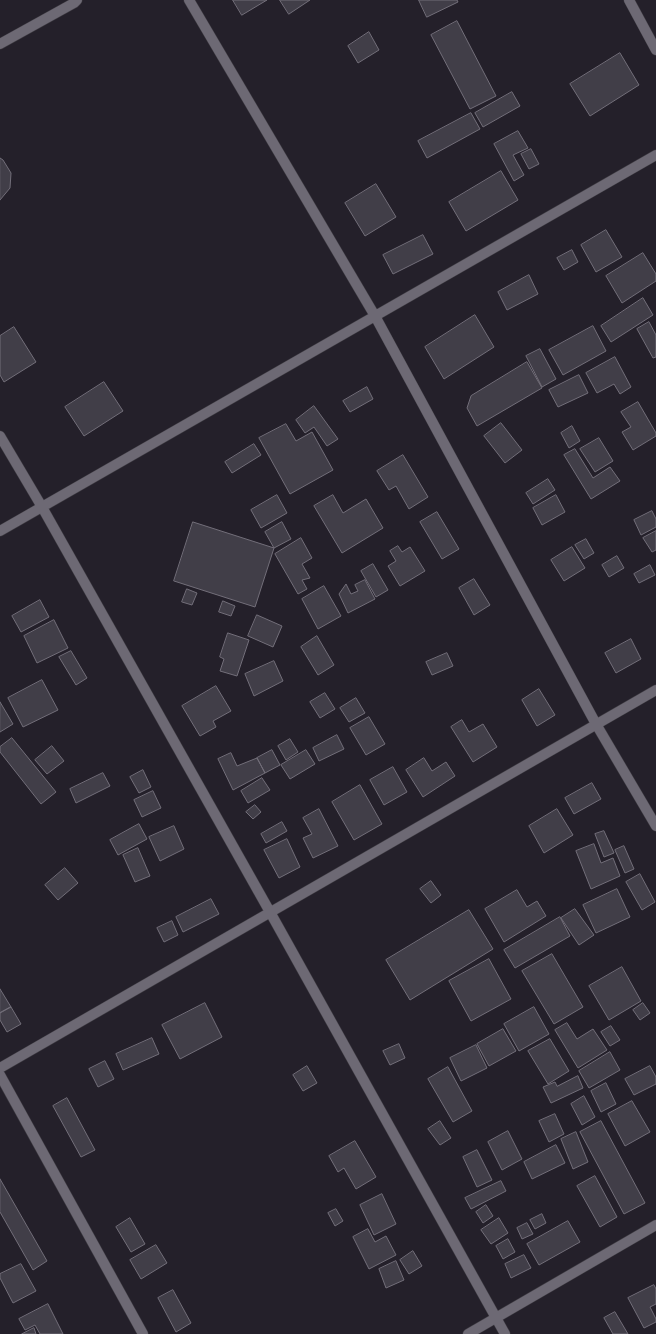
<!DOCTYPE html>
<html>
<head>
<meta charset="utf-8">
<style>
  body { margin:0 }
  canvas { display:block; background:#24202a }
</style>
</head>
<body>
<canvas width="656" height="1334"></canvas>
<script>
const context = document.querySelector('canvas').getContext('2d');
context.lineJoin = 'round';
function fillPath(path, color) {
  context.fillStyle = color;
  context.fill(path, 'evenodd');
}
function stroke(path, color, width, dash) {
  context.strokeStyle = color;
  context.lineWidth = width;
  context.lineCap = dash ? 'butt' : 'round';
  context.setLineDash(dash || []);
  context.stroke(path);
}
const building = new Path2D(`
  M 233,0 L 267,0 L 242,15 Z
  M 280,0 L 310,0 L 289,14 Z
  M 419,0 L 457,0 L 458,2 L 427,17 Z
  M 457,21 L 496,96 L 470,109 L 431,35 Z
  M 369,32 L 379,50 L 358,63 L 348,46 Z
  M 620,53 L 639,85 L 590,116 L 570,84 Z
  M 512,92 L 520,106 L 483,127 L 475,113 Z
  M 471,113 L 480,129 L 427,158 L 418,141 Z
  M 518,131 L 528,148 L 513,155 L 524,175 L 514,181 L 494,144 Z
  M 531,149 L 539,164 L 529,169 L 521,154 Z
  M 0,158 L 3,160 L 11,173 L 10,188 L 0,200 Z
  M 501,171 L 518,200 L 466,231 L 449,202 Z
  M 376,184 L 396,217 L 365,236 L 345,203 Z
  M 606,230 L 622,257 L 596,272 L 581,245 Z
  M 423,235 L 433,254 L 393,274 L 383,255 Z
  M 572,250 L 578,262 L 564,270 L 557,258 Z
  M 643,253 L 656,274 L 656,281 L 622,303 L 606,276 Z
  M 529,275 L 538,294 L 507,310 L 498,292 Z
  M 643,298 L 653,315 L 611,342 L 601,326 Z
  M 475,315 L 494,347 L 444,379 L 425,347 Z
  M 649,322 L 656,335 L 656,357 L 653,358 L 637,329 Z
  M 593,326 L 606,351 L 563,375 L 549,350 Z
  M 14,327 L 36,362 L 4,382 L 0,375 L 0,336 Z
  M 540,349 L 556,379 L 542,387 L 526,356 Z
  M 615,357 L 631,387 L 620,394 L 614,384 L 597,393 L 586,373 Z
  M 527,362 L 542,388 L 477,426 L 467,408 L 471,396 Z
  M 579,375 L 588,393 L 558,407 L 549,390 Z
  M 104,382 L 123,411 L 84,436 L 65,407 Z
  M 367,387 L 373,399 L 350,412 L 343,401 Z
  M 638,402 L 656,433 L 656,436 L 633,450 L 622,432 L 631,427 L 621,412 Z
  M 314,406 L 338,439 L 327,446 L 314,427 L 305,433 L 296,420 Z
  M 501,423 L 522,450 L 505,463 L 484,436 Z
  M 286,424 L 296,441 L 312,432 L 333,470 L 290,494 L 259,438 Z
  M 572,426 L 580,441 L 569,448 L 561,433 Z
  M 599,438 L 613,461 L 595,472 L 580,449 Z
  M 254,444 L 261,455 L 232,473 L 225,462 Z
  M 575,449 L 593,478 L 610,467 L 620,481 L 591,499 L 564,455 Z
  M 403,455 L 428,497 L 409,509 L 396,486 L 389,490 L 377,471 Z
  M 548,479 L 555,490 L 533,504 L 526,493 Z
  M 277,495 L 287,513 L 261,528 L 251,510 Z
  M 333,495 L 343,513 L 366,499 L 383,528 L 342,553 L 314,506 Z
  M 556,495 L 565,512 L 542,525 L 533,508 Z
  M 652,511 L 656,519 L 656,527 L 641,535 L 634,520 Z
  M 437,512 L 459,549 L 442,559 L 420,522 Z
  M 193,522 L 274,548 L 255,607 L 174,581 Z
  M 282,522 L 291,539 L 274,548 L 265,532 Z
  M 656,531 L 656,550 L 652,552 L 643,538 Z
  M 301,538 L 312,558 L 302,564 L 310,578 L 302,580 L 307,589 L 298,594 L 275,554 Z
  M 586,539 L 594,553 L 584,559 L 575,545 Z
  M 398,546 L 402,552 L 410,547 L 425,571 L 400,586 L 388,566 L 396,561 L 390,551 Z
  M 572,547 L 585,568 L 564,581 L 551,560 Z
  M 617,556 L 624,568 L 609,577 L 602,565 Z
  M 373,564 L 388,590 L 376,597 L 361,571 Z
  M 650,565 L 655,575 L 639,583 L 634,574 Z
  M 474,579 L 490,605 L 474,615 L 459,588 Z
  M 365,580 L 375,599 L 348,613 L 339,594 L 346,584 L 351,594 L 358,591 L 355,585 Z
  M 324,586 L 341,616 L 318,629 L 302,599 Z
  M 187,589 L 197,593 L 192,605 L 182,602 Z
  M 40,600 L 49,617 L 21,632 L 12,616 Z
  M 223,601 L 235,606 L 231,616 L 219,612 Z
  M 257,615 L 282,626 L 273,647 L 248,636 Z
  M 54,620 L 68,648 L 37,663 L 24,636 Z
  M 228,633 L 249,640 L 237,676 L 220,671 L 224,659 L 220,657 Z
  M 317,636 L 334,665 L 318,675 L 301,647 Z
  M 631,639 L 641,659 L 616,673 L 605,653 Z
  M 71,651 L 87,678 L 76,685 L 59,657 Z
  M 447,653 L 453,666 L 432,675 L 426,662 Z
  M 274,661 L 283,681 L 254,696 L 245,674 Z
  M 42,680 L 58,710 L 23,727 L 8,698 Z
  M 216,686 L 231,711 L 213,721 L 216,727 L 200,736 L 182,706 Z
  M 539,689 L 555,715 L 537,726 L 522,700 Z
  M 325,693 L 335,709 L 320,718 L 310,702 Z
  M 356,698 L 365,713 L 349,722 L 340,708 Z
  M 0,702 L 13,724 L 0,732 Z
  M 369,717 L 385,744 L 366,755 L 350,728 Z
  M 462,720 L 469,732 L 483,724 L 497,747 L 473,762 L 451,727 Z
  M 337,735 L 344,749 L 319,761 L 313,748 Z
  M 12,738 L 56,792 L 41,804 L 0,752 L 0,747 Z
  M 290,739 L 298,752 L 286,760 L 278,746 Z
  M 52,746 L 64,761 L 47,774 L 35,760 Z
  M 272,750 L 280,765 L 265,773 L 257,758 Z
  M 306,750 L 315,764 L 290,779 L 281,765 Z
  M 231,753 L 237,766 L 257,758 L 265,773 L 233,790 L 218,759 Z
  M 424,758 L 432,771 L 446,762 L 455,776 L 423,797 L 406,770 Z
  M 393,767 L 407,792 L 384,805 L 370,780 Z
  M 143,770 L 151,787 L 139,793 L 130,777 Z
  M 103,773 L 110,786 L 76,803 L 70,789 Z
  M 262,778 L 270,790 L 248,803 L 241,791 Z
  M 592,783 L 601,799 L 574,814 L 565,798 Z
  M 360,785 L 382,824 L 354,840 L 332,802 Z
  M 153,791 L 161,808 L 142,817 L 134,800 Z
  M 255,805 L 261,812 L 253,819 L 246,812 Z
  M 319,809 L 338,846 L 313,858 L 303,838 L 312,834 L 303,818 Z
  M 557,809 L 573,835 L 544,853 L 529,826 Z
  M 282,822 L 287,831 L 266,843 L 261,834 Z
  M 139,824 L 147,839 L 118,855 L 110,840 Z
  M 174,826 L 184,849 L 160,861 L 149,837 Z
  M 604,831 L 614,853 L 604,857 L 595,834 Z
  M 287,839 L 300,867 L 279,878 L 264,850 Z
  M 594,844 L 601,863 L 613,858 L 620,876 L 591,889 L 576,851 Z
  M 624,846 L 634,869 L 625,873 L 615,850 Z
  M 138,848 L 150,876 L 135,882 L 123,855 Z
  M 65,868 L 78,883 L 58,900 L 45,885 Z
  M 640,874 L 655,902 L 642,910 L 626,882 Z
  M 431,881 L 441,895 L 431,903 L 420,889 Z
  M 617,889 L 630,917 L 596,933 L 583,905 Z
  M 517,890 L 527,907 L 537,901 L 546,916 L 504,942 L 485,909 Z
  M 211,899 L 219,914 L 183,932 L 176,917 Z
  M 575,909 L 594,935 L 579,945 L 561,918 Z
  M 469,910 L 493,949 L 410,1000 L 386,960 Z
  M 560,917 L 570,936 L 515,968 L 504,950 Z
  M 172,921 L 178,935 L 164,942 L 157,928 Z
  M 552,954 L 583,1007 L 554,1024 L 522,971 Z
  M 489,959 L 511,999 L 471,1021 L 449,981 Z
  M 622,967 L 641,1001 L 609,1020 L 589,986 Z
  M 0,989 L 11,1007 L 0,1013 Z
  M 205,1003 L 222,1037 L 180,1059 L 162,1025 Z
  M 643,1003 L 650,1013 L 640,1020 L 633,1010 Z
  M 11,1007 L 21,1024 L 7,1032 L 0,1020 L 0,1013 Z
  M 534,1007 L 549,1034 L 519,1051 L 504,1024 Z
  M 567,1023 L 577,1039 L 593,1029 L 607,1050 L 578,1068 L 555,1030 Z
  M 611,1026 L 620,1040 L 610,1046 L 601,1032 Z
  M 503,1029 L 516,1051 L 489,1066 L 477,1044 Z
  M 152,1038 L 159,1054 L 123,1070 L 116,1054 Z
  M 550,1039 L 569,1071 L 548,1084 L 528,1051 Z
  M 399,1044 L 405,1058 L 390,1065 L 383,1051 Z
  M 476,1045 L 487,1068 L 461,1081 L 450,1058 Z
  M 610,1052 L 620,1070 L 589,1088 L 579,1071 Z
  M 105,1061 L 114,1079 L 98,1087 L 89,1069 Z
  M 307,1066 L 317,1083 L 303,1091 L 293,1075 Z
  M 650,1066 L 656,1077 L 656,1084 L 634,1095 L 625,1079 Z
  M 448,1067 L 472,1111 L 453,1122 L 428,1079 Z
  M 578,1076 L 583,1088 L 551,1103 L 543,1087 L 555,1082 L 557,1086 Z
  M 606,1083 L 616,1104 L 601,1112 L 591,1091 Z
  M 584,1096 L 595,1117 L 582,1125 L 571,1104 Z
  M 67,1098 L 95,1150 L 81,1157 L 53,1106 Z
  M 632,1101 L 650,1132 L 625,1146 L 608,1114 Z
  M 555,1114 L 564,1134 L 549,1142 L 539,1121 Z
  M 440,1121 L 451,1138 L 440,1145 L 428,1129 Z
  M 601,1121 L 645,1203 L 624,1214 L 580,1132 Z
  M 508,1131 L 522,1159 L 502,1170 L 488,1142 Z
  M 576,1132 L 588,1162 L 573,1169 L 561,1139 Z
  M 355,1141 L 376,1177 L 356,1189 L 344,1168 L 338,1172 L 329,1156 Z
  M 556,1145 L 565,1163 L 532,1179 L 524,1162 Z
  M 477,1150 L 492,1180 L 477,1187 L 463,1157 Z
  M 595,1176 L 617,1217 L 600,1227 L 577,1186 Z
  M 0,1179 L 47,1261 L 33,1270 L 0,1212 Z
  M 501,1181 L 506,1191 L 471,1209 L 465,1198 Z
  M 382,1194 L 396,1224 L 374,1235 L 360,1205 Z
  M 486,1205 L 493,1216 L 483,1223 L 476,1212 Z
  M 336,1209 L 343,1221 L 335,1226 L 328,1213 Z
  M 542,1214 L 546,1223 L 535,1229 L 530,1220 Z
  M 130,1218 L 145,1244 L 131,1252 L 116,1227 Z
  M 499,1218 L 508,1233 L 491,1244 L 481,1230 Z
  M 568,1221 L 580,1242 L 539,1265 L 527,1244 Z
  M 527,1223 L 533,1234 L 522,1239 L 517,1228 Z
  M 368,1229 L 375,1242 L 386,1236 L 396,1255 L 369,1269 L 353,1237 Z
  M 508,1239 L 515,1252 L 503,1259 L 496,1246 Z
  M 156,1245 L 167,1263 L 141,1279 L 130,1260 Z
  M 413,1251 L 422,1266 L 409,1274 L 400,1260 Z
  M 524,1255 L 531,1268 L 511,1278 L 505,1264 Z
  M 396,1261 L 404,1280 L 386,1288 L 379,1269 Z
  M 21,1264 L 36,1291 L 13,1303 L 0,1278 L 0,1274 Z
  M 654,1285 L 656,1289 L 656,1304 L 650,1307 L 656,1319 L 656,1322 L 644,1328 L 628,1298 Z
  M 173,1290 L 191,1323 L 176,1332 L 158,1298 Z
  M 48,1304 L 63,1334 L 40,1334 L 35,1325 L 25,1330 L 19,1319 Z
  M 615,1312 L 628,1334 L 613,1334 L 604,1318 Z
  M 34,1328 L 36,1334 L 22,1334 Z`);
fillPath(building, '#413e48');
stroke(building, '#726e79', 1);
const minor = new Path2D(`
  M 189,0 L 375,316 L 596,724 L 656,826
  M 629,0 L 656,50
  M 0,44 L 74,3 L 77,0
  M 0,436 L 42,507 L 270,912 L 505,1334
  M 0,531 L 656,155
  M 0,1068 L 656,690
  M 0,1075 L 143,1334
  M 468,1334 L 656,1225`);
stroke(minor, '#3f3c43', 11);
stroke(minor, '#6d6974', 10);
</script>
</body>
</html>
